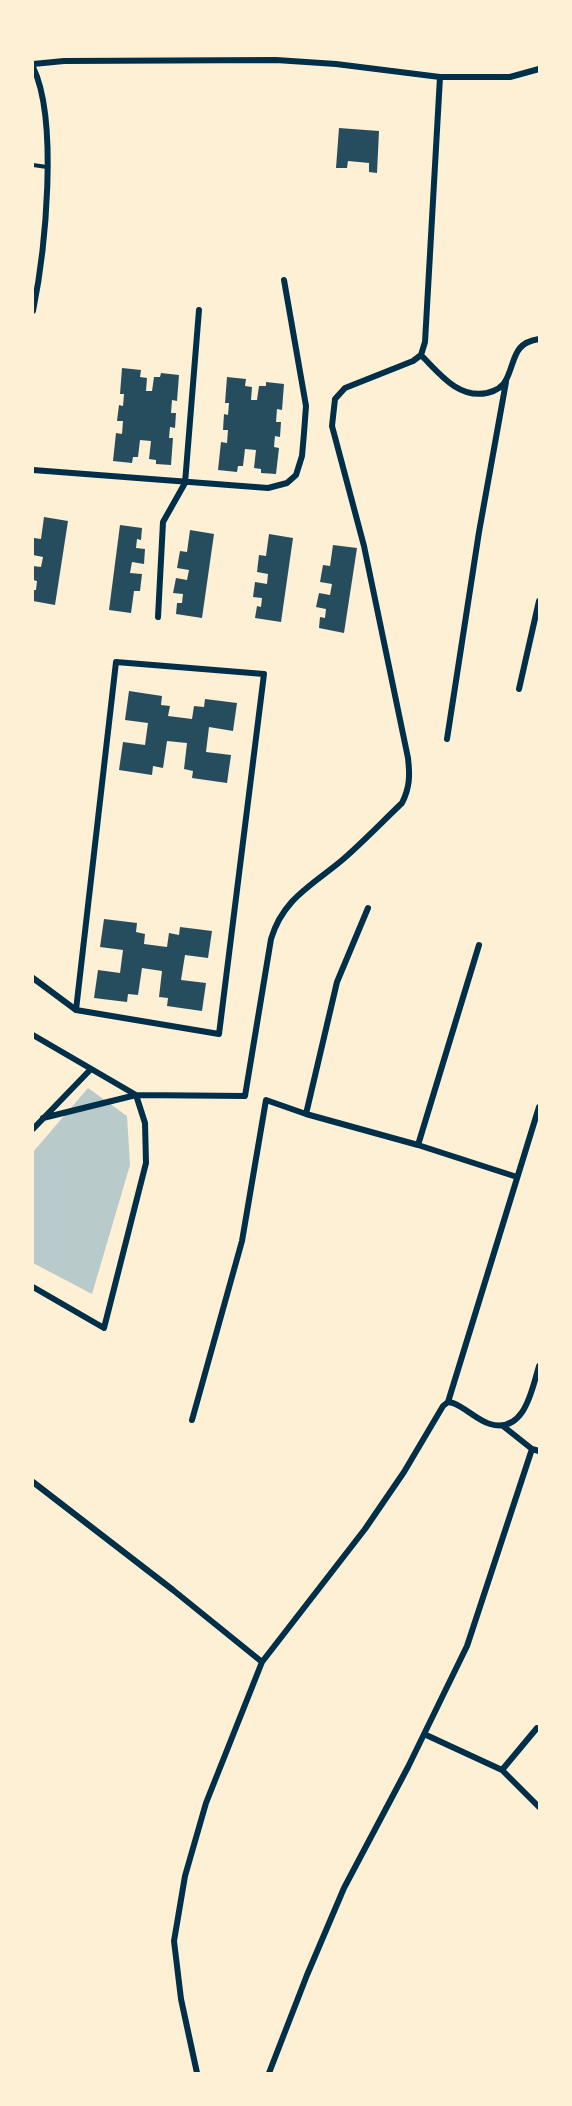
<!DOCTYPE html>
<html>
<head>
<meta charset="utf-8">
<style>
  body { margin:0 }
  #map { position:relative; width:572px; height:2106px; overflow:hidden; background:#fdf0d5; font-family:"PT Sans Narrow",sans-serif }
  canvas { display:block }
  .frame { position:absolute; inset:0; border:34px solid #fdf0d5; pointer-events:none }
</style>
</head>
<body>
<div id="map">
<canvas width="572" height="2106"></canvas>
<div class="frame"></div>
</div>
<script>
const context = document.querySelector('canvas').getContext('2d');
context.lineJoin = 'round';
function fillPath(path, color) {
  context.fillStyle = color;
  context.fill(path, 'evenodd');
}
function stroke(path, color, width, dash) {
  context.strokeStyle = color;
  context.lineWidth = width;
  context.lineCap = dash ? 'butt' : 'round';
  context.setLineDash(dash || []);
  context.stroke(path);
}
fillPath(new Path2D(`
  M 88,1088 L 127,1116 L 130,1165 L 92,1294 L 33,1263 L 33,1152 Z`), '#b9caca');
fillPath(new Path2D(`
  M 339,128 L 379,131 L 377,173 L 369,172 L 369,163 L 348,161 L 347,168 L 336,168 Z
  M 122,368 L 141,370 L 140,377 L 147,378 L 146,391 L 152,391 L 154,377 L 160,377 L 161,373 L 179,375 L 177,401 L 172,400 L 171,413 L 176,413 L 175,428 L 170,427 L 169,438 L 173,438 L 171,465 L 156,464 L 156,460 L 149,459 L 151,441 L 140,440 L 138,457 L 133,457 L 132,463 L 113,461 L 116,433 L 122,434 L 123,421 L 117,421 L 119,405 L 123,406 L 124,394 L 120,394 Z
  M 227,377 L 246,379 L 245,386 L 252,387 L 251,400 L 257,400 L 259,386 L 266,386 L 266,382 L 284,384 L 282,410 L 277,409 L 276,422 L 281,422 L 280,437 L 275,436 L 274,447 L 279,448 L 276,474 L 261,473 L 261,469 L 254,468 L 256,450 L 245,449 L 243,466 L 238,466 L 237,472 L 218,470 L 221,442 L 227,443 L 228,430 L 223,430 L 224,414 L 228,415 L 229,403 L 225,403 Z
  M 44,517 L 68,521 L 55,605 L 33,601 L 33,590 L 36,590 L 37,581 L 33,580 L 33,566 L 41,567 L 43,557 L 33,555 L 33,543 L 34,538 L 41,539 Z
  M 120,525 L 142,528 L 141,540 L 137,539 L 136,548 L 145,549 L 144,564 L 132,562 L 130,573 L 142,574 L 140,591 L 134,591 L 131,613 L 109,610 Z
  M 190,530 L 214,534 L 202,618 L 176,614 L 177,603 L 182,603 L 183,594 L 173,593 L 176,578 L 187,580 L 189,570 L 177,568 L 180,551 L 187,552 Z
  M 269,534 L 293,538 L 281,622 L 255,618 L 257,606 L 261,607 L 262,598 L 253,597 L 255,582 L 267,584 L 268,574 L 257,572 L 259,555 L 266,556 Z
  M 333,545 L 357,548 L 344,633 L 319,628 L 320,617 L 325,618 L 326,609 L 316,607 L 319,593 L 330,595 L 332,584 L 320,582 L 323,565 L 330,566 Z
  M 129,691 L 162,696 L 161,705 L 170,706 L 168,716 L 192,719 L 194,706 L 204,707 L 205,699 L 237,703 L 233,731 L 209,727 L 206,752 L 231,755 L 227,783 L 192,778 L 193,771 L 184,769 L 187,743 L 167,741 L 163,768 L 153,766 L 152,775 L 119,770 L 123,742 L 145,745 L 148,723 L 125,720 Z
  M 104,919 L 137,923 L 136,932 L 145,934 L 144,944 L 167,947 L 169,933 L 179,935 L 180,927 L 212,931 L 208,958 L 185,955 L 181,980 L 206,983 L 202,1011 L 167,1006 L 168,998 L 159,997 L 162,971 L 142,968 L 138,995 L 128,994 L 127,1002 L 94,998 L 98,970 L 120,973 L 123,950 L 100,947 Z`), '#264d5e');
stroke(new Path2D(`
  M 33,165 L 47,167`), '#003049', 4);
stroke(new Path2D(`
  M 33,64 L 64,61 L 276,60 L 336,64 L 440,77 L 510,77 L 539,69
  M 33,67 C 59,121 45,252 33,311
  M 421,355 C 439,373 458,399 487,393 C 495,391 503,387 506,380 C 516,361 512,343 539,339
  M 33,470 L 268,488 L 287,483 L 296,475 L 302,456 L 304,433 L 306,406 L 284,280
  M 158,617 L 163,522 L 185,483 L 199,310
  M 519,689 L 539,601
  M 447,739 L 479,532 L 506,382
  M 33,978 L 76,1010 L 219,1034 L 264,674 L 116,662 L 76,1010
  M 33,1035 L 136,1095 L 145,1123 L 146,1163 L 104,1328 L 33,1287
  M 306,1114 L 337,982 L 368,908
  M 43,1118 L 136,1095 L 245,1096 L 271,939 C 283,899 311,886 341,861 C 362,843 382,822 402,803 C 410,787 410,775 408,758 L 364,546 L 332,426 L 335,399 L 345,388 L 413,361 L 421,355 L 425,342 L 440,77
  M 33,1129 L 90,1070
  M 418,1145 L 479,945
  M 448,1402 L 539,1107
  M 192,1420 L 242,1241 L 266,1100 L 306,1114 L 418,1145 L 517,1177
  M 503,1426 L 532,1449 L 539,1451
  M 33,1482 L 173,1590 L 262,1662
  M 424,1734 L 502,1770 L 539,1807
  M 502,1770 L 537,1728 L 539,1729
  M 197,2073 L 181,1999 L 174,1941 L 185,1876 L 206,1803 L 262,1662 L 365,1529 L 404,1472 L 443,1406 L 448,1402 L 453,1403 C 466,1408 477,1420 490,1424 C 525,1434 532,1389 539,1366
  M 269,2073 L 307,1975 L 344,1888 L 408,1767 L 467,1646 L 532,1449`), '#003049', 6);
</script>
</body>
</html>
